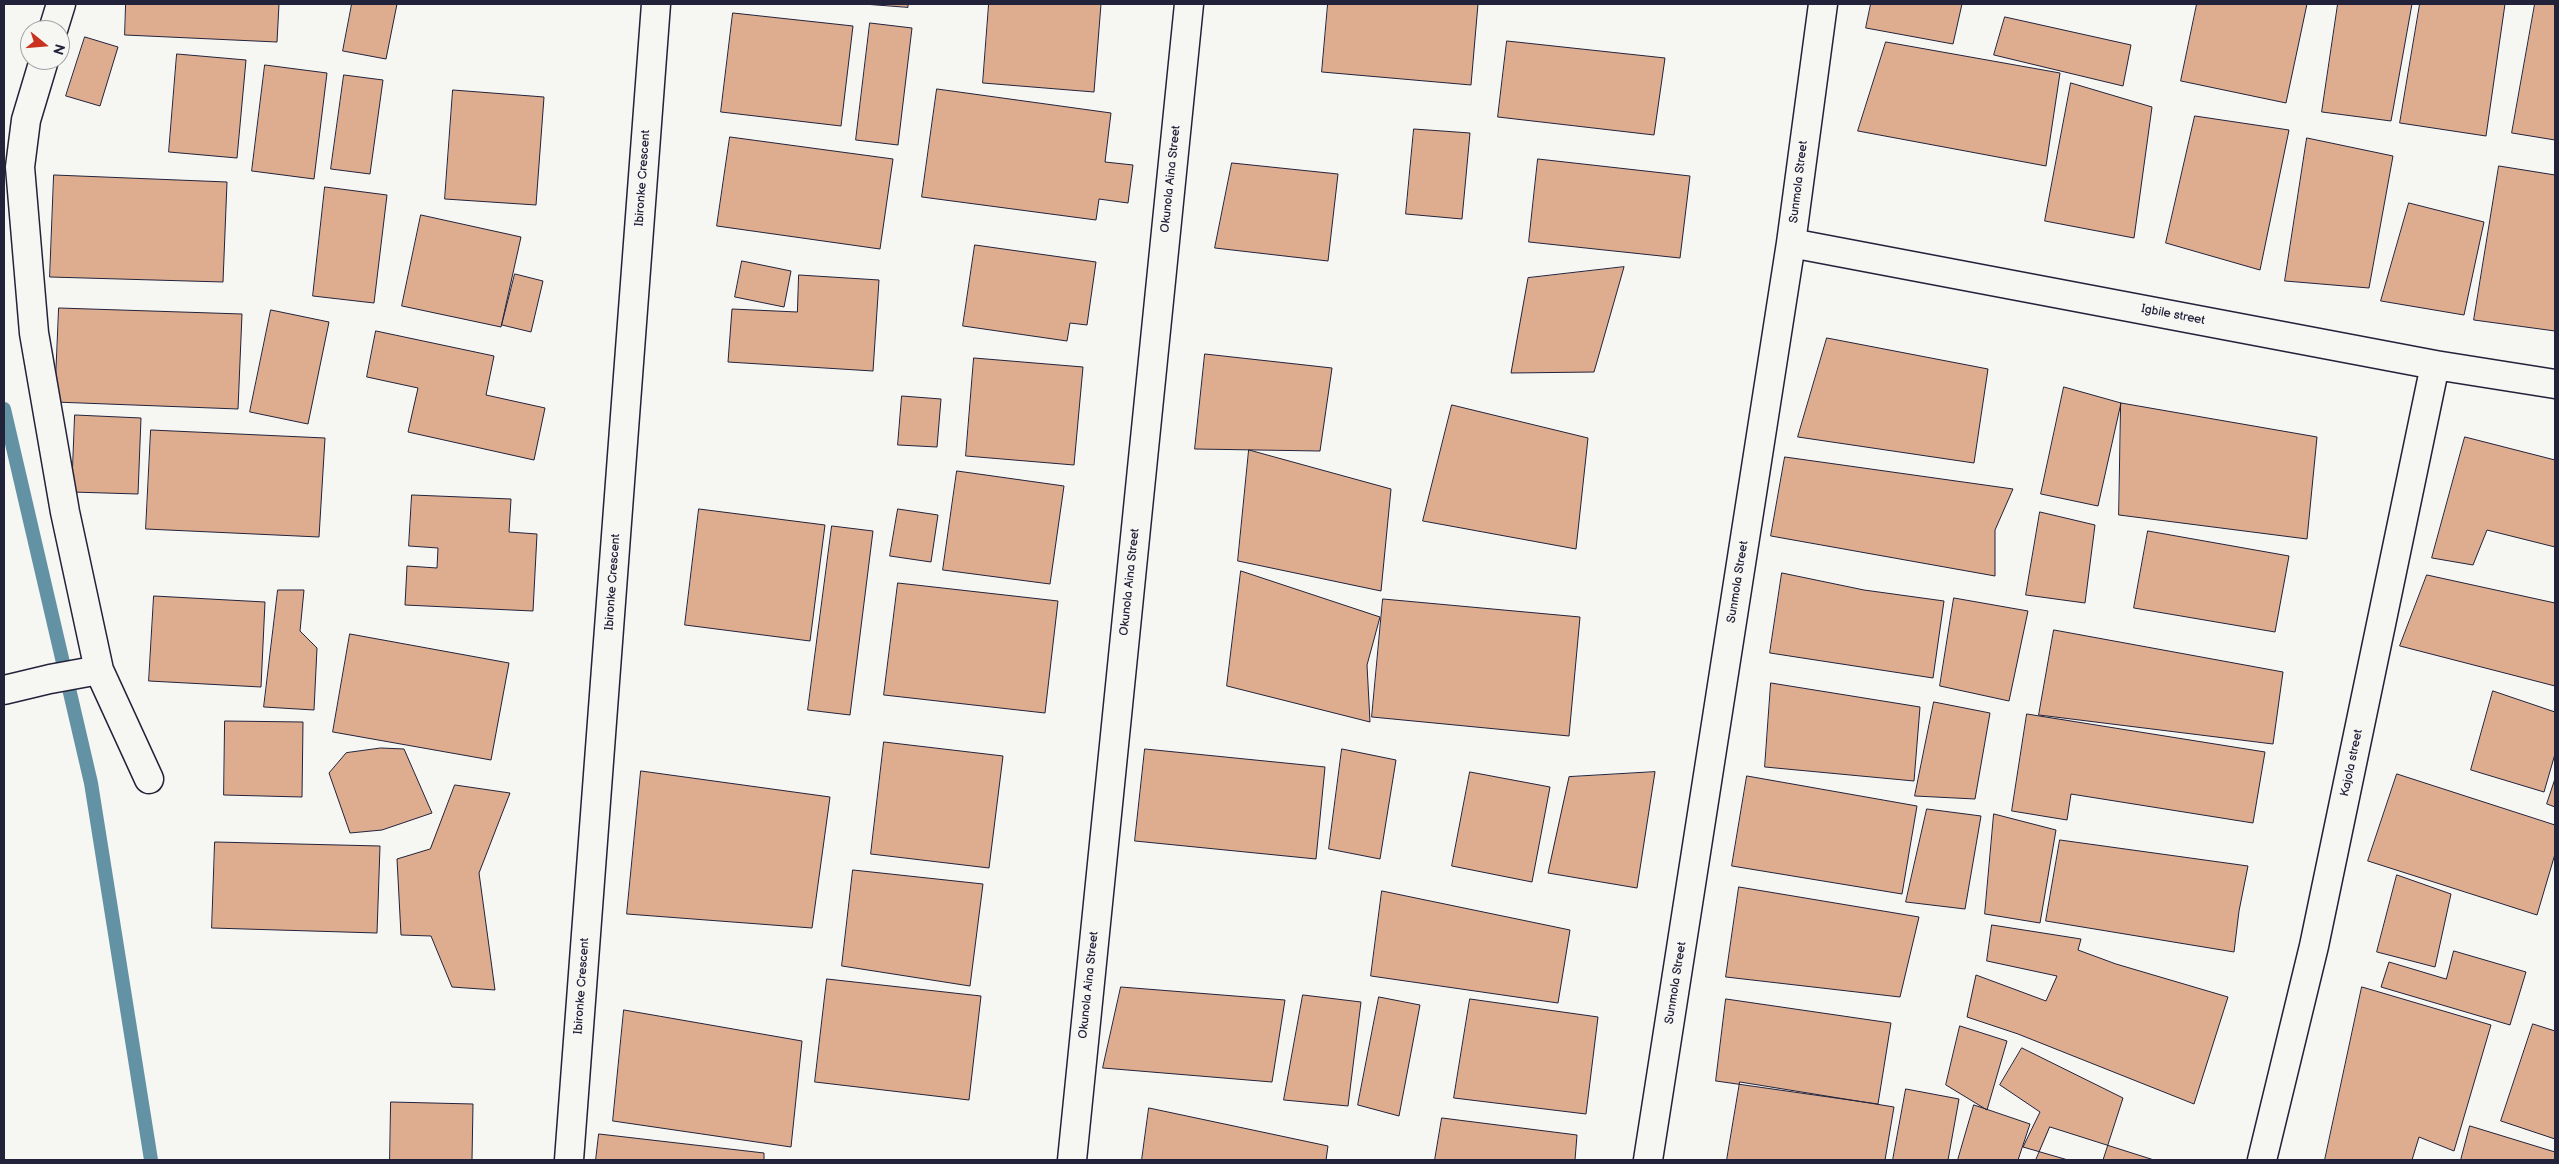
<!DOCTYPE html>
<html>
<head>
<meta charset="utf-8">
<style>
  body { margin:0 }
  #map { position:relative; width:2559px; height:1164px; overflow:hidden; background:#f6f6f2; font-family:"Balsamiq Sans",sans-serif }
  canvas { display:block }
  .frame { position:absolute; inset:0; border:5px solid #22223b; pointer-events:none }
  .north { position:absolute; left:20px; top:20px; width:50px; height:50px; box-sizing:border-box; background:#f6f6f2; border:1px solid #a1a1a9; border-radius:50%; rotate:107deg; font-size:14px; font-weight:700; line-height:20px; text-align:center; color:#22223b }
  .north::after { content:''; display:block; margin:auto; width:18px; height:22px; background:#c8321e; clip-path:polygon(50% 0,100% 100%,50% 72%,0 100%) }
</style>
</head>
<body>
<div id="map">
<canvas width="2559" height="1164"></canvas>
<div class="frame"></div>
<div class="north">N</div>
</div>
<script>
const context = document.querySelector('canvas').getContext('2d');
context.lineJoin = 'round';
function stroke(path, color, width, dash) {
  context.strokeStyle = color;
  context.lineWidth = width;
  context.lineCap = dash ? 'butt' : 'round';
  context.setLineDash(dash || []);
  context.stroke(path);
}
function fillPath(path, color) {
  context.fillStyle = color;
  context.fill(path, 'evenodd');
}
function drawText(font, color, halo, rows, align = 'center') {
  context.font = font + ' "Balsamiq Sans",sans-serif';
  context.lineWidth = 4.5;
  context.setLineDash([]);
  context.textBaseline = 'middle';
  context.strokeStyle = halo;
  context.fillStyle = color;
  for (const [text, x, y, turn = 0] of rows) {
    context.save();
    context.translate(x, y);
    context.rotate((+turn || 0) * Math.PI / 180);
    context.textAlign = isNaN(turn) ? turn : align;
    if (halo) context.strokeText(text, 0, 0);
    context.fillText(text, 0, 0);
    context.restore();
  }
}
stroke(new Path2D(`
  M 4,409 L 91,783 L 151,1160`), '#6292a3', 14);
const building = new Path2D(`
  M 126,4 L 279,4 L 277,42 L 125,35 Z
  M 352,4 L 397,4 L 386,59 L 343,51 Z
  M 864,4 L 908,4 L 908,7 Z
  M 989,4 L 1101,4 L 1094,92 L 983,83 Z
  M 1328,4 L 1478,4 L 1471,85 L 1322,72 Z
  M 1871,4 L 1962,4 L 1953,44 L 1866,28 Z
  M 2197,4 L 2307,4 L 2286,103 L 2181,81 Z
  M 2338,4 L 2412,4 L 2391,121 L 2322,112 Z
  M 2420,4 L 2505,4 L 2486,136 L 2400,123 Z
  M 2535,4 L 2555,4 L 2555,140 L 2512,133 Z
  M 733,13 L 853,26 L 841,126 L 721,112 Z
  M 2005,17 L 2131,45 L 2123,86 L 1994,55 Z
  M 870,23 L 912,28 L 898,145 L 856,140 Z
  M 85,37 L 118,47 L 100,106 L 66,96 Z
  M 1507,41 L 1665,58 L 1654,135 L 1498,117 Z
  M 1886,42 L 2060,73 L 2046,166 L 1858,131 Z
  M 177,54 L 246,60 L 237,158 L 169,152 Z
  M 265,65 L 327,73 L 314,179 L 252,171 Z
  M 344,75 L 383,80 L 370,174 L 331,169 Z
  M 2071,83 L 2152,107 L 2134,238 L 2045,221 Z
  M 937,89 L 1111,113 L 1105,162 L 1133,165 L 1128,203 L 1099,199 L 1096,220 L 922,197 Z
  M 453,90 L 544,97 L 536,205 L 445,199 Z
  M 2195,116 L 2289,130 L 2260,270 L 2166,243 Z
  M 1414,129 L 1470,133 L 1462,219 L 1406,214 Z
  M 730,137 L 893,159 L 880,249 L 717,226 Z
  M 2307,138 L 2393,156 L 2369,288 L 2285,281 Z
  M 1538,159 L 1690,176 L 1680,258 L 1529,242 Z
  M 1232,163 L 1338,174 L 1328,261 L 1215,248 Z
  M 2499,166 L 2555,175 L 2555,331 L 2474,320 Z
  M 54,175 L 227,182 L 223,282 L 50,277 Z
  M 325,187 L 387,195 L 374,303 L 313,296 Z
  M 2409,203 L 2484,222 L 2464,315 L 2381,301 Z
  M 421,215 L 521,237 L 501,327 L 402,306 Z
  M 975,245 L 1096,262 L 1087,325 L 1070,323 L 1067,341 L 963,326 Z
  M 742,261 L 791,271 L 784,307 L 735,297 Z
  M 1624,267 L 1594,372 L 1511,373 L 1528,278 Z
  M 515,274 L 543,281 L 531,332 L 502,325 Z
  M 799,275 L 879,280 L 873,371 L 728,362 L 732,309 L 797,312 Z
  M 59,308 L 242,314 L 238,409 L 55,402 Z
  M 271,310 L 329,322 L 308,424 L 250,412 Z
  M 376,331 L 494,356 L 486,395 L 545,408 L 534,460 L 408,432 L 418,388 L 367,377 Z
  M 1827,338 L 1988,369 L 1974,463 L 1798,437 Z
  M 1205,354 L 1332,368 L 1320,451 L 1195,449 Z
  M 974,358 L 1083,367 L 1074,465 L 966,456 Z
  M 2064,387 L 2121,403 L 2098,506 L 2041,494 Z
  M 902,396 L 941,399 L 937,447 L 898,445 Z
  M 2121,403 L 2317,437 L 2307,539 L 2119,515 Z
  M 1452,405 L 1588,438 L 1576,549 L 1423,521 Z
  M 75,415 L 141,418 L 138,494 L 72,492 Z
  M 151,430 L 325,438 L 319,537 L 146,529 Z
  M 2465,437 L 2555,460 L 2555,547 L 2487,530 L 2473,565 L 2432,558 Z
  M 1249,450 L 1391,489 L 1381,591 L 1238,561 Z
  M 1785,457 L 2013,489 L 1995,530 L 1995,576 L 1771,536 Z
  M 957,471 L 1064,486 L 1050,584 L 943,570 Z
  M 412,495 L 511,499 L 509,532 L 537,534 L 533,611 L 405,605 L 407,566 L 437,568 L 438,548 L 409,546 Z
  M 699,509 L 825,525 L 810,641 L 685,625 Z
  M 898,509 L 938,515 L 931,562 L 890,556 Z
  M 2040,512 L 2095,525 L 2085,603 L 2026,595 Z
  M 832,526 L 873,531 L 850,715 L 808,710 Z
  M 2148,531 L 2289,556 L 2275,632 L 2134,608 Z
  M 1241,571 L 1380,617 L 1367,665 L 1370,722 L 1227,686 Z
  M 1782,573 L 1864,590 L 1944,601 L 1933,678 L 1770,653 Z
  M 2427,575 L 2555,603 L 2555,686 L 2400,646 Z
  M 898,583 L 1058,601 L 1045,713 L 884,695 Z
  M 278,590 L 304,590 L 300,631 L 317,648 L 314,710 L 264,707 Z
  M 154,596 L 265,602 L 261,687 L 149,681 Z
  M 1954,598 L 2028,611 L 2009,701 L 1940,686 Z
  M 1383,599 L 1580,617 L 1569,736 L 1372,717 Z
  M 2054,630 L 2283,672 L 2273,744 L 2039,715 Z
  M 350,634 L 509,663 L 491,760 L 333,732 Z
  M 1771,683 L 1920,707 L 1914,781 L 1765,767 Z
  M 2493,691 L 2555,712 L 2555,754 L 2544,792 L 2471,770 Z
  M 1934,702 L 1990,713 L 1975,799 L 1915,796 Z
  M 2027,714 L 2265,752 L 2253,823 L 2071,794 L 2067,820 L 2012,811 Z
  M 225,721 L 303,722 L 302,797 L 224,795 Z
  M 884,742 L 1003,756 L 989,868 L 871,854 Z
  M 381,748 L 404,749 L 432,813 L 382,830 L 350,833 L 329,773 L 346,753 Z
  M 1145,749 L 1325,767 L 1316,859 L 1135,841 Z
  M 1342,749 L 1396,760 L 1380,859 L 1329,849 Z
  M 641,771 L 830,797 L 812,928 L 627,914 Z
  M 1470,772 L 1550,787 L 1532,882 L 1452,866 Z
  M 1655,772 L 1637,888 L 1548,873 L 1569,777 Z
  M 2397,774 L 2555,825 L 2555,854 L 2537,915 L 2368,861 Z
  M 1747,776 L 1917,806 L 1902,894 L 1732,866 Z
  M 2555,779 L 2555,807 L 2547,804 Z
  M 455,785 L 510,793 L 479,873 L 495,990 L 452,987 L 431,936 L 401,935 L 397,859 L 430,849 Z
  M 1927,809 L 1981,816 L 1965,909 L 1906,902 Z
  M 1994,814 L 2056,830 L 2040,923 L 1985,914 Z
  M 2060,840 L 2248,866 L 2239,911 L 2234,952 L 2046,921 Z
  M 215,842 L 380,846 L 377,933 L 212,928 Z
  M 853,870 L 983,884 L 970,986 L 842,966 Z
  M 2397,875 L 2451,894 L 2435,967 L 2377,952 Z
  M 1739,887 L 1919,917 L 1900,997 L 1726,977 Z
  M 1382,891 L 1570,930 L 1558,1003 L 1371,976 Z
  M 1992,925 L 2081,939 L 2078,950 L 2116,964 L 2228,997 L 2194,1104 L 2018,1034 L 1967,1017 L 1976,975 L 2046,1001 L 2057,976 L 1987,961 Z
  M 2454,951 L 2526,972 L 2510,1025 L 2381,987 L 2389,962 L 2446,979 Z
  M 827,979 L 981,996 L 969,1100 L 815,1082 Z
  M 1121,987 L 1285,1000 L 1272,1082 L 1103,1068 Z
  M 2362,987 L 2491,1025 L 2454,1151 L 2419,1137 L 2412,1160 L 2325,1160 Z
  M 1303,995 L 1361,1002 L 1348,1106 L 1284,1100 Z
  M 1379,997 L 1420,1005 L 1399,1116 L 1358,1105 Z
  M 1470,999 L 1598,1017 L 1586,1114 L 1454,1098 Z
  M 1726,999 L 1891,1023 L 1878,1104 L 1716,1081 Z
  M 624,1010 L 802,1041 L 791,1147 L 613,1121 Z
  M 2533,1024 L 2555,1031 L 2555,1139 L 2501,1121 Z
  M 1960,1026 L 2007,1041 L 1987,1110 L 1946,1085 Z
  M 2022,1048 L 2123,1098 L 2103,1160 L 2068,1160 L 2023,1147 L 2040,1112 L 2000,1085 Z
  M 1740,1082 L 1894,1107 L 1885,1160 L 1727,1160 Z
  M 1906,1089 L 1959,1099 L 1948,1160 L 1893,1160 Z
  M 391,1102 L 473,1104 L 472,1160 L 390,1160 Z
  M 1974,1105 L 2030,1124 L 2018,1160 L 1958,1160 Z
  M 1149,1108 L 1328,1146 L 1326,1160 L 1142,1160 Z
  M 1442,1118 L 1577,1135 L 1575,1160 L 1435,1160 Z
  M 2470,1126 L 2555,1152 L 2555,1160 L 2461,1160 Z
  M 2050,1127 L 2154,1160 L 2036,1160 Z
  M 599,1134 L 764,1153 L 764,1160 L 596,1160 Z`);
fillPath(building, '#dead90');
stroke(building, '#22223b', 1);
const minor = new Path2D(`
  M 53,30 L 61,4
  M 44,60 L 26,120 L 20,167 L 34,333 L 65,512 L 99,670 L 149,779
  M 1791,243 L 2435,365 L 2555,384
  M 4,690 L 50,679 L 99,670
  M 569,1160 L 656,4
  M 1072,1160 L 1189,4
  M 1648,1160 L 1791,243 L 1823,4
  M 2262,1160 L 2314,946 L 2435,365`);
stroke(minor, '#22223b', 31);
stroke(minor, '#f6f6f2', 28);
drawText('12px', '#22223b', '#f6f6f2', [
  ["Ibironke Crescent",643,178,-86],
  ["Okunola Aina Street",1171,179,-84],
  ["Sunmola Street",1799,182,-83],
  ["Igbile street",2173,315,11],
  ["Ibironke Crescent",613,582,-86],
  ["Okunola Aina Street",1130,582,-84],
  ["Sunmola Street",1738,582,-81],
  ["Kajola street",2352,763,-78],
  ["Sunmola Street",1676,983,-81],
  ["Okunola Aina Street",1089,985,-84],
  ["Ibironke Crescent",582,986,-86]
]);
</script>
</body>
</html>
